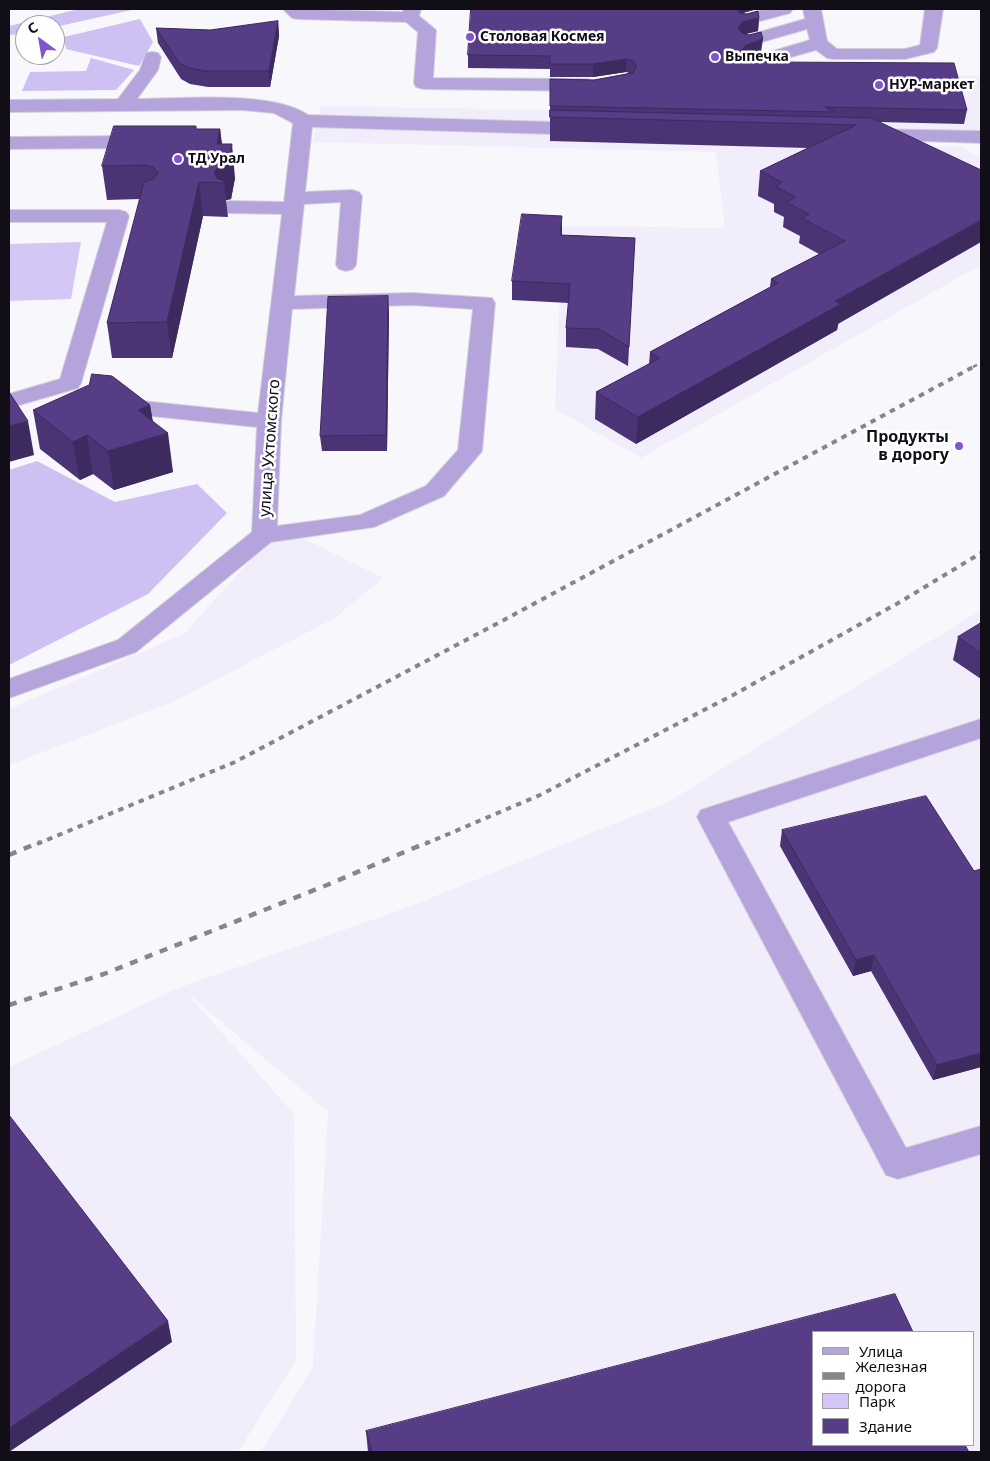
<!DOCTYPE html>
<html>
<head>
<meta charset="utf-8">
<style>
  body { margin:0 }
  #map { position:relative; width:990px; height:1461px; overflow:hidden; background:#f8f7fc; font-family:"Noto Sans",sans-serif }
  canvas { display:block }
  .frame { position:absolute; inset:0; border:10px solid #110e17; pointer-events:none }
  .legend { position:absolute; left:812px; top:1331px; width:162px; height:115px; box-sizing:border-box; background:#fff; border:1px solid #a09fa2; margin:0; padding:6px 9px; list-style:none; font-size:15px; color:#110e17 }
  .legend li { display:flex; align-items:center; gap:10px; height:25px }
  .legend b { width:25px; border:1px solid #a09fa2 }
  .north { position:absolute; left:15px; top:15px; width:50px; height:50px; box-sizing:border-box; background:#fff; border:1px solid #a09fa2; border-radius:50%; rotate:328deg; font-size:14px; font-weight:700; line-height:20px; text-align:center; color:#110e17 }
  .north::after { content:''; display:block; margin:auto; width:18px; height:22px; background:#8354cd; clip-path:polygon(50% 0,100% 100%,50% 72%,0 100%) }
</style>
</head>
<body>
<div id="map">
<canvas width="990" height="1461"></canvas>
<div class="frame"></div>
<ul class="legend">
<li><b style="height:6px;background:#b5a4dc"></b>Улица</li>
<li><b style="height:6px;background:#87858c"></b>Железная дорога</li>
<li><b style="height:14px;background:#d4c7f5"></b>Парк</li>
<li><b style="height:14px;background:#573c86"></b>Здание</li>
</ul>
<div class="north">С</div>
</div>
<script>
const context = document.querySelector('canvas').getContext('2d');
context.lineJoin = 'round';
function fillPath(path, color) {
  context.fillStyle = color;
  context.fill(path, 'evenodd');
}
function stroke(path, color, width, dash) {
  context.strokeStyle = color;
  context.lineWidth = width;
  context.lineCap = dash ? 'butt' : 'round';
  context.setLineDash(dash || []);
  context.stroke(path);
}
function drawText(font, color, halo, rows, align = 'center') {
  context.font = font + ' "Noto Sans",sans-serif';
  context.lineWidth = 5;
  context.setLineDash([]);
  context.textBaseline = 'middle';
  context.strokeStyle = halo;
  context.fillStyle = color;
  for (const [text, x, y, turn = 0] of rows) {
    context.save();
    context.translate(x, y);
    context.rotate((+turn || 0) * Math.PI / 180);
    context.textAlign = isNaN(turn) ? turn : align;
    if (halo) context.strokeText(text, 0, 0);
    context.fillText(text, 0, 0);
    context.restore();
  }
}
fillPath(new Path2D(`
  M 699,74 L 981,76 L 981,143 L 758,141 L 962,147 L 981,158 L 981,265 L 641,458 L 555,409 L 562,235 L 560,226 L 725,228 L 716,152 L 313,142 L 321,106 L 703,113 Z
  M 280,527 L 383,578 L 335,618 L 173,702 L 9,765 L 9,709 L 184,634 Z
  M 981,610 L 981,1452 L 261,1452 L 313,1366 L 328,1112 L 185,991 L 294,1114 L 296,1360 L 238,1452 L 9,1452 L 9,1067 L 181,987 L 406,908 L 668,802 ZM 814,1332 L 974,1332 L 974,1445 L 814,1445 Z`), '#f1edfb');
fillPath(new Path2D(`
  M 81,242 L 71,299 L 9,301 L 9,244 Z`), '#d4c7f5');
fillPath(new Path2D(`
  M 79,9 L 136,9 L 55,27 L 55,25 L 25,25 L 25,34 L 9,35 L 9,26 Z
  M 140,19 L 153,42 L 139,66 L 66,49 L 64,37 Z
  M 91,58 L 134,70 L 116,90 L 22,91 L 30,72 L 86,71 Z
  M 37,461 L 115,502 L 197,484 L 227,513 L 148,594 L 9,665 L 9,470 Z`), '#cec0f3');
const minor = new Path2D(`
  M 283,9 L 403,12 L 403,9 L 421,9 L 419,16 L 436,30 L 433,78 L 587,79 L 594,81 L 596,85 L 594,89 L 587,91 L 423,89 L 416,87 L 414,83 L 418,32 L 406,22 L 298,19 L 292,18 Z
  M 766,9 L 793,9 L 790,13 L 745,25 L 739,24 L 736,20 L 739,16 Z
  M 803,9 L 821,9 L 827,41 L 837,49 L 905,49 L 920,45 L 925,9 L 943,9 L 937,48 L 934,52 L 905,59 L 833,59 L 827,58 L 816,50 L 752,68 L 746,67 L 743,63 L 746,59 L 810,40 L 807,29 L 748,46 L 742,45 L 739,41 L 742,37 L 805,19 Z
  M 152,52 L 158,53 L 161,57 L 158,70 L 137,99 C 181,99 272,90 308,115 L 588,123 L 595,125 L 598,129 L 595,133 L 588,135 L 312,127 L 305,192 L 352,190 L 359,192 L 362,196 L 356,265 L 353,269 L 346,271 L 339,269 L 336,265 L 341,202 L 304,204 L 294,296 L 412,293 L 492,298 L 495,303 L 482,451 L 444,496 L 374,527 L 271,542 L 136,652 L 9,698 L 9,679 L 118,640 L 252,532 L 257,427 L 113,412 L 105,410 L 102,405 L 105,400 L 113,398 L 258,413 L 282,214 L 229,213 L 222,211 L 219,207 L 222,203 L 229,201 L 284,202 L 293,123 L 274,113 L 242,110 L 9,112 L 9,100 L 118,99 L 140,70 L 146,53 ZM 412,305 L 473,309 L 458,450 L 426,486 L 360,515 L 277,526 L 281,421 L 292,309 Z
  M 871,129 L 981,131 L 981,143 L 864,139 L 861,135 L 864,131 Z
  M 126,136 L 133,138 L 136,142 L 133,146 L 126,148 L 9,149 L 9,137 Z
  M 9,210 L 119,210 L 126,212 L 129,216 L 81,383 L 78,388 L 9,408 L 9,394 L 60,379 L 107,222 L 9,222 Z
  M 981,719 L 981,738 L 728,822 L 906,1148 L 981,1126 L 981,1154 L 898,1179 L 886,1175 L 697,817 L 701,810 Z`);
stroke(minor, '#d3d2d7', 2);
fillPath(minor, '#b5a4dc');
stroke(new Path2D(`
  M 973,367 L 981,363`), '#87858c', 2.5, [4.5, 4.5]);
stroke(new Path2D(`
  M 37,844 L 235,762 L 502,621 L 975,366
  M 425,844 L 540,795 L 735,694 L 900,602 L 981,553`), '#87858c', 4, [5.5, 5.5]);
stroke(new Path2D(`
  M 9,855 L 40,842
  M 9,1005 L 104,974 L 327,885 L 428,842`), '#87858c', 4.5, [8, 8]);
fillPath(new Path2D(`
  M 754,10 L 742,13 L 759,18 L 758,31 L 746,34 L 761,52 L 750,56 L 767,62 L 967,110 L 964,124 L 879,122 L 837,330 L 636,444 L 595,419 L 596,392 L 649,364 L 650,352 L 770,287 L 771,279 L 819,254 L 799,243 L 800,236 L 783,227 L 784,217 L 774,212 L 774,204 L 758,196 L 760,171 L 808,148 L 550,141 L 550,79 L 594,80 L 629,73 L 626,72 L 593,77 L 550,77 L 550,69 L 468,68 L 468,55 Z
  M 278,21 L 279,36 L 270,87 L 208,87 L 190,84 L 181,79 L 158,43 L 156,28 L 210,30 Z
  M 196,129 L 220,129 L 222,144 L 235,178 L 231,199 L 226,200 L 228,217 L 203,216 L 172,358 L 112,358 L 107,323 L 140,199 L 107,200 L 102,166 Z
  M 562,235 L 635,238 L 628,366 L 598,349 L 566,347 L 566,328 L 569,303 L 512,300 L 512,281 Z
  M 389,311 L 387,451 L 322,451 L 320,436 Z
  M 150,405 L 153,422 L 173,472 L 114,490 L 93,474 L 80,480 L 40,449 L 33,410 Z
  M 981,623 L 981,679 L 953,660 L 958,637 Z
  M 782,830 L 981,1067 L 933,1080 L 871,971 L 853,976 L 780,846 Z
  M 366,1431 L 969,1452 L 368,1452 Z`), '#4b3473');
fillPath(new Path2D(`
  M 735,9 L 754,9 L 754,10 L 739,14 Z
  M 759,18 L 758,31 L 741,35 L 738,28 L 743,22 Z
  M 278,21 L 279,36 L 270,87 L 269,71 Z
  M 763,39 L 761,52 L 744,58 L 742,50 L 746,45 Z
  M 626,59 L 626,72 L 593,77 L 593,64 Z
  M 220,129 L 224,162 L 232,144 L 235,178 L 231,199 L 226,200 L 228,217 L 224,183 L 215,183 L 214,173 L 217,144 Z
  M 199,182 L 203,216 L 172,358 L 167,322 Z
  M 562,216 L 562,235 L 560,254 L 560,235 Z
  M 981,220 L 981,242 L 838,324 L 837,330 L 636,444 L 638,417 L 835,301 Z
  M 388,296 L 389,311 L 387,451 L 386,435 Z
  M 150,405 L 155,437 L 168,433 L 173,472 L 114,490 L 108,451 L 138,410 Z
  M 28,421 L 34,455 L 9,462 L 9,426 Z
  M 87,435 L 93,474 L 80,480 L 73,442 Z
  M 874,955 L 871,971 L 853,976 L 856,960 Z
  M 981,1053 L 981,1067 L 933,1080 L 937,1065 Z
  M 168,1321 L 172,1342 L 9,1452 L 9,1428 Z`), '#3d2a5e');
const building = new Path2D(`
  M 471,9 L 736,9 L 740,13 L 747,14 L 758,11 L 759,18 L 743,22 L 738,28 L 742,33 L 749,35 L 761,32 L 763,39 L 746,45 L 742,50 L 746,55 L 754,57 L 765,54 L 767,62 L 954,63 L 967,110 L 825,107 L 835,112 L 550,106 L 550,79 L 594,80 L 633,73 L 637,66 L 633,61 L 626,59 L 593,64 L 550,64 L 550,56 L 468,55 Z
  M 278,21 L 269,71 L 206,71 L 189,68 L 179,63 L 156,28 L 210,30 Z
  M 550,110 L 871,118 L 981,170 L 981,220 L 835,301 L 841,304 L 638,417 L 596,392 L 660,358 L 650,352 L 778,283 L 771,279 L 845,241 L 802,218 L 809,214 L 786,202 L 796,197 L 776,187 L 782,182 L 760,171 L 856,125 L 550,117 Z
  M 114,126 L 196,126 L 196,129 L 220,129 L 217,144 L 232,144 L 228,165 L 218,167 L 214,173 L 217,178 L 224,181 L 224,183 L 199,182 L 167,322 L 107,323 L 144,182 L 153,179 L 158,173 L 154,168 L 146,165 L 102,166 Z
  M 522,214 L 562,216 L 560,235 L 635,238 L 629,347 L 599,329 L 566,328 L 570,284 L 512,281 Z
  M 388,296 L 386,435 L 320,436 L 328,297 Z
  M 92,374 L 112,376 L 150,405 L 138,410 L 168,433 L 108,451 L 87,435 L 73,442 L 33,410 L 89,385 Z
  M 9,392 L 28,421 L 9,426 Z
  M 981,623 L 981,653 L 958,637 Z
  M 926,796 L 974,871 L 981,869 L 981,1053 L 937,1065 L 874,955 L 856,960 L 782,830 Z
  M 9,1115 L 168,1321 L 9,1428 Z
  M 895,1294 L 913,1332 L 814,1332 L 814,1445 L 965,1445 L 969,1452 L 372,1452 L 366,1431 Z`);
fillPath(building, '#573c86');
stroke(building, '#3d2a5e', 1);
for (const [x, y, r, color] of [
  [470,37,5,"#8354cd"],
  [715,57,5,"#8354cd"],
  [879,85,5,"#8354cd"],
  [178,159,5,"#8354cd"],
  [959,446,5,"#8354cd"]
]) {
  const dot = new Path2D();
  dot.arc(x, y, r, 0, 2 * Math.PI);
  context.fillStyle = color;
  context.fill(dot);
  stroke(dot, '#fff', 2);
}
drawText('bold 14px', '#110e17', '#fff', [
  ["Столовая Космея",480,37],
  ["Выпечка",725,57],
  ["НУР-маркет",889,85],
  ["ТД Урал",188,159]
], 'left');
drawText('bold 16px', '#110e17', '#fff', [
  ["Продукты",949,437],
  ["в дорогу",949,455]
], 'right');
drawText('16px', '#110e17', '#fff', [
  ["улица Ухтомского",270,448,-86]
]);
</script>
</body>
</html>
